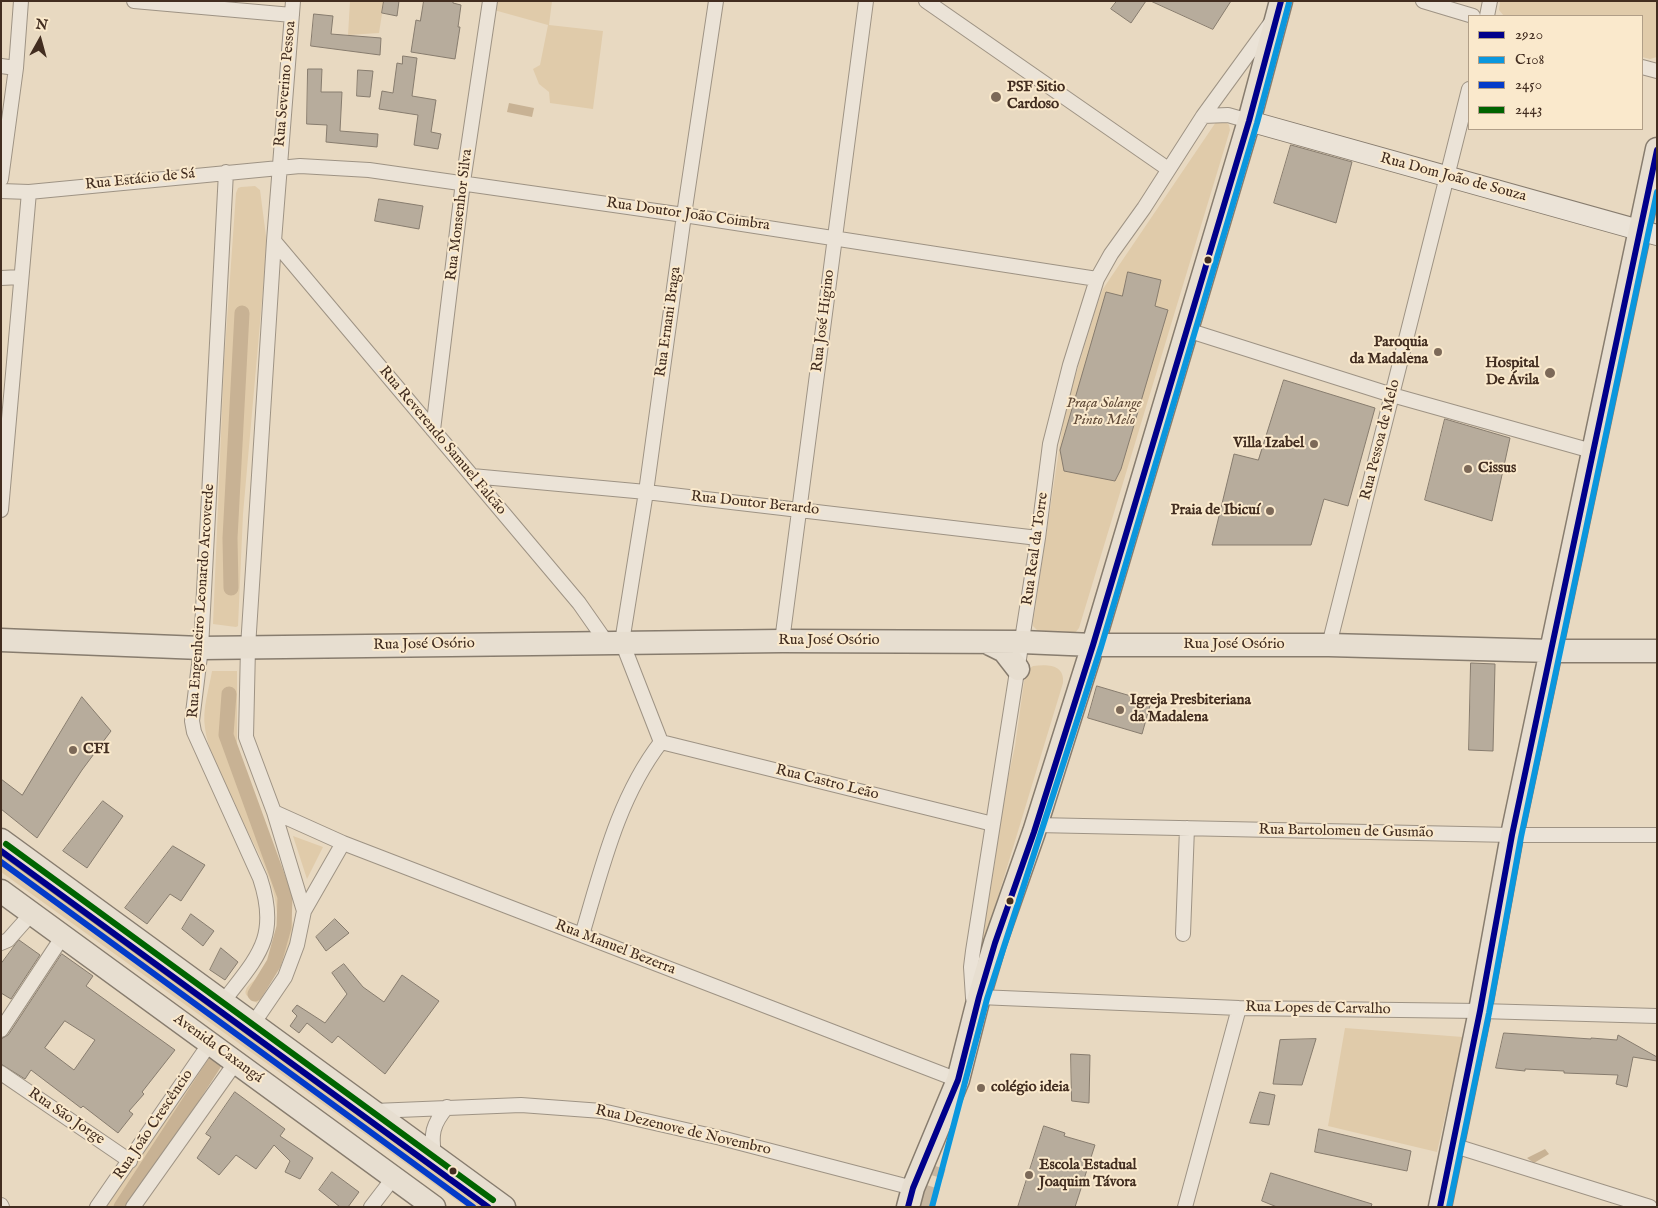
<!DOCTYPE html>
<html>
<head>
<meta charset="utf-8">
<style>
  body { margin:0 }
  #map { position:relative; width:1658px; height:1208px; overflow:hidden; background:#e8d9c1; font-family:"IM FELL English",serif }
  canvas { display:block }
  .frame { position:absolute; inset:0; border:2px solid #422d20; pointer-events:none }
  .legend { position:absolute; left:1468px; top:15px; width:175px; height:115px; box-sizing:border-box; background:#fae9cc; border:1px solid #b09e87; margin:0; padding:6px 9px; list-style:none; font-size:15px; color:#422d20 }
  .legend li { display:flex; align-items:center; gap:10px; height:25px }
  .legend b { width:25px; border:1px solid #b09e87 }
  .north { position:absolute; left:15px; top:15px; width:50px; height:50px; -webkit-text-stroke:4px #fae9cc; paint-order:stroke; rotate:7deg; font-size:14px; font-weight:700; line-height:20px; text-align:center; color:#422d20 }
  .north::after { content:''; display:block; margin:auto; width:18px; height:22px; background:#422d20; clip-path:polygon(50% 0,100% 100%,50% 72%,0 100%) }
</style>
</head>
<body>
<div id="map">
<canvas width="1658" height="1208"></canvas>
<div class="frame"></div>
<ul class="legend">
<li><b style="height:6px;background:#00008b"></b>2920</li>
<li><b style="height:6px;background:#0a97de"></b>C108</li>
<li><b style="height:6px;background:#043bc9"></b>2450</li>
<li><b style="height:6px;background:#006400"></b>2443</li>
</ul>
<div class="north">N</div>
</div>
<script>
const context = document.querySelector('canvas').getContext('2d');
context.lineJoin = 'round';
function fillPath(path, color) {
  context.fillStyle = color;
  context.fill(path, 'evenodd');
}
function stroke(path, color, width, dash) {
  context.strokeStyle = color;
  context.lineWidth = width;
  context.lineCap = dash ? 'butt' : 'round';
  context.setLineDash(dash || []);
  context.stroke(path);
}
function drawText(font, color, halo, rows, align = 'center') {
  context.font = font + ' "IM FELL English",serif';
  context.lineWidth = 4;
  context.setLineDash([]);
  context.textBaseline = 'middle';
  context.strokeStyle = halo;
  context.fillStyle = color;
  for (const [text, x, y, turn = 0] of rows) {
    context.save();
    context.translate(x, y);
    context.rotate((+turn || 0) * Math.PI / 180);
    context.textAlign = isNaN(turn) ? turn : align;
    if (halo) context.strokeText(text, 0, 0);
    context.fillText(text, 0, 0);
    context.restore();
  }
}
fillPath(new Path2D(`
  M 350,1 L 384,1 L 379,33 L 348,35 Z
  M 495,1 L 552,1 L 549,25 L 603,31 L 593,109 L 550,103 L 549,92 L 539,84 L 533,69 L 540,65 L 548,25 L 494,10 Z
  M 1500,1 L 1657,1 L 1657,57 L 1650,59 L 1642,57 L 1642,16 L 1504,16 L 1499,10 Z
  M 1225,121 L 1229,125 L 1230,130 L 1079,628 L 1075,633 L 1040,633 L 1033,626 L 1033,622 L 1065,410 L 1097,305 L 1103,289 L 1111,277 L 1216,122 Z
  M 255,186 L 260,190 L 267,244 L 243,514 L 238,626 L 236,627 L 213,624 L 224,363 L 236,193 L 238,188 L 241,187 Z
  M 1033,666 C 1047,664 1065,664 1063,683 L 974,976 L 995,862 L 999,820 L 1015,746 L 1025,675 L 1027,670 Z
  M 212,671 L 237,671 L 237,746 L 289,898 L 293,927 L 290,945 L 283,961 L 257,1003 C 253,1000 243,996 246,990 C 247,985 255,981 258,976 C 272,958 278,937 277,915 C 276,886 261,858 248,832 C 236,806 224,781 212,755 C 209,746 206,737 205,728 C 202,710 209,689 212,671 Z
  M 293,836 L 323,847 L 307,879 Z
  M 1,855 L 485,1207 L 466,1207 L 1,872 Z
  M 1345,1028 L 1463,1037 L 1437,1152 L 1328,1126 Z
  M 210,1053 L 221,1062 L 114,1207 L 102,1207 Z`), '#e0cbaa');
fillPath(new Path2D(`
  M 509,103 L 534,108 L 532,117 L 507,112 Z
  M 1545,1149 L 1549,1154 L 1534,1163 L 1527,1158 Z`), '#c8b294');
stroke(new Path2D(`
  M 231,588 L 230,538 L 242,313
  M 229,694 L 226,735 L 285,897 L 284,927 L 274,963 L 255,994
  M 121,1207 L 214,1064`), '#c8b294', 15);
const building = new Path2D(`
  M 384,1 L 399,1 L 397,16 L 382,13 Z
  M 424,1 L 453,1 L 453,3 L 461,5 L 458,27 L 460,27 L 455,59 L 411,52 L 416,20 L 420,21 Z
  M 1117,1 L 1146,1 L 1131,23 L 1111,9 Z
  M 1151,1 L 1231,1 L 1213,29 Z
  M 314,14 L 333,16 L 331,34 L 381,38 L 380,55 L 311,46 Z
  M 403,56 L 417,58 L 412,96 L 436,100 L 431,132 L 441,134 L 438,149 L 414,145 L 418,115 L 379,109 L 382,91 L 393,93 L 397,63 L 402,64 Z
  M 308,69 L 322,69 L 321,92 L 342,92 L 340,131 L 378,134 L 377,147 L 326,142 L 327,125 L 307,124 Z
  M 358,70 L 373,71 L 370,97 L 357,96 Z
  M 1291,145 L 1352,162 L 1336,223 L 1274,203 Z
  M 379,199 L 423,206 L 419,229 L 375,221 Z
  M 1128,272 L 1161,280 L 1155,306 L 1168,310 L 1121,469 L 1115,481 L 1064,471 L 1060,450 L 1106,292 L 1122,296 Z
  M 1284,380 L 1375,408 L 1348,506 L 1324,499 L 1311,545 L 1212,545 L 1234,454 L 1258,460 Z
  M 1445,419 L 1510,438 L 1492,521 L 1425,500 Z
  M 1471,663 L 1495,664 L 1493,751 L 1469,750 Z
  M 1097,686 L 1151,702 L 1142,734 L 1088,718 Z
  M 82,697 L 111,731 L 82,770 L 37,838 L 1,809 L 1,779 L 22,795 Z
  M 103,801 L 123,816 L 87,868 L 63,851 Z
  M 173,846 L 205,865 L 181,901 L 170,894 L 147,924 L 125,908 Z
  M 191,914 L 214,931 L 203,946 L 182,929 Z
  M 335,919 L 349,933 L 326,951 L 316,937 Z
  M 19,940 L 40,955 L 11,999 L 1,993 L 1,964 Z
  M 221,948 L 238,962 L 225,980 L 210,970 Z
  M 62,954 L 93,976 L 86,986 L 175,1050 L 142,1092 L 144,1094 L 129,1111 L 133,1114 L 118,1133 L 83,1106 L 81,1108 L 31,1070 L 25,1079 L 1,1064 L 1,1039 L 8,1035 ZM 65,1021 L 95,1040 L 74,1070 L 45,1048 Z
  M 344,964 L 363,987 L 384,1002 L 402,975 L 439,1001 L 385,1074 L 338,1036 L 332,1043 L 307,1023 L 299,1033 L 290,1026 L 297,1016 L 292,1011 L 297,1005 L 325,1023 L 347,994 L 332,973 Z
  M 1504,1033 L 1591,1039 L 1591,1038 L 1617,1040 L 1618,1035 L 1657,1057 L 1657,1061 L 1633,1057 L 1627,1087 L 1616,1084 L 1618,1075 L 1564,1073 L 1564,1071 L 1525,1069 L 1525,1071 L 1496,1068 Z
  M 1316,1039 L 1302,1085 L 1273,1084 L 1280,1040 Z
  M 1071,1054 L 1090,1055 L 1089,1103 L 1072,1101 Z
  M 235,1092 L 285,1129 L 280,1136 L 313,1158 L 300,1179 L 285,1172 L 290,1161 L 274,1145 L 256,1169 L 236,1155 L 219,1175 L 197,1158 L 211,1137 L 206,1134 Z
  M 1260,1092 L 1275,1095 L 1269,1125 L 1250,1123 Z
  M 1044,1126 L 1065,1133 L 1064,1136 L 1095,1145 L 1075,1207 L 1018,1207 Z
  M 1319,1129 L 1411,1151 L 1407,1171 L 1315,1152 Z
  M 332,1172 L 359,1192 L 348,1207 L 340,1207 L 319,1190 Z
  M 1271,1173 L 1372,1204 L 1371,1207 L 1277,1207 L 1262,1201 Z`);
fillPath(building, '#b7ac9c');
stroke(building, '#877c6e', 1);
stroke(new Path2D(`
  M 923,1207 L 935,1166`), '#c7b7a1', 22, [22, 11]);
const street = new Path2D(`
  M 134,1 L 292,15
  M 926,1 L 1168,169
  M 1423,1 L 1473,16
  M 1487,16 L 1490,1
  M 1,66 L 16,68
  M 1642,67 L 1657,71
  M 1203,116 L 1228,115 L 1249,121
  M 1,179 L 16,68 L 21,1
  M 1,191 L 29,192 L 300,166 L 369,170 L 684,215 L 1097,279
  M 274,241 L 579,603 L 607,643
  M 1,278 L 21,277
  M 1187,330 L 1392,395 L 1592,451
  M 433,430 L 463,182 L 490,1
  M 472,476 L 646,492 L 1038,538
  M 1,510 L 29,192
  M 782,641 L 866,1
  M 1329,645 L 1469,89
  M 661,742 L 622,642 L 646,492 L 684,215 L 716,1
  M 661,742 L 993,824
  M 274,812 L 343,843 L 958,1080
  M 1036,825 L 1512,835 L 1657,835
  M 304,911 L 343,843
  M 1183,934 L 1187,828
  M 582,935 C 602,868 618,798 661,742
  M 1,943 L 8,940 L 32,913
  M 979,997 L 1239,1008 L 1480,1011 L 1657,1016
  M 973,998 L 971,967 L 973,951 L 1038,538 L 1050,444 L 1070,365 L 1097,279 L 1111,254 L 1144,208 L 1203,116 L 1270,24
  M 223,1002 C 257,957 280,938 260,878 L 194,732 L 192,721 L 201,648 L 226,172
  M 253,1024 L 285,977 L 297,945 L 304,911 L 274,812 L 246,737 L 248,647 L 274,241 L 293,1
  M 1,1030 L 63,936
  M 1,1073 L 130,1161
  M 374,1111 L 521,1105 L 602,1111 L 721,1138 L 913,1188
  M 1452,1145 L 1650,1207
  M 434,1156 C 431,1134 432,1125 447,1107
  M 1,1205 L 2,1207
  M 97,1207 L 210,1043
  M 133,1207 L 236,1062
  M 371,1207 L 394,1177
  M 1185,1207 L 1239,1008`);
const secondary = new Path2D(`
  M 1249,121 L 1657,235`);
const primary = new Path2D(`
  M 1,640 L 201,648 L 782,641 L 1022,642 L 1093,645 L 1329,645 L 1552,651 L 1657,651
  M 986,642 L 1004,651 L 1018,669
  M 1,840 L 504,1207
  M 1,891 L 434,1207
  M 908,1207 L 913,1188 L 958,1080 L 979,997 L 995,943 L 1034,832 L 1093,645 L 1249,121 L 1281,1
  M 1440,1207 L 1480,1011 L 1512,835 L 1657,149`);
stroke(street, '#9e9384', 16);
stroke(secondary, '#877c6e', 22);
stroke(primary, '#877c6e', 25);
stroke(street, '#ebe3d7', 14);
stroke(secondary, '#ebe3d7', 20);
stroke(primary, '#e7ded0', 22);
stroke(new Path2D(`
  M 1,851 L 488,1207
  M 908,1207 L 913,1188 L 958,1080 L 979,997 L 995,943 L 1034,832 L 1093,645 L 1249,121 L 1281,1
  M 1440,1207 L 1480,1011 L 1512,835 L 1657,150`), '#00008b', 6);
stroke(new Path2D(`
  M 932,1207 L 987,999 L 1101,647 L 1257,123 L 1289,3
  M 1449,1207 L 1489,1013 L 1521,837 L 1657,192`), '#0a97de', 6);
stroke(new Path2D(`
  M 1,862 L 473,1207`), '#043bc9', 6);
stroke(new Path2D(`
  M 6,844 L 493,1200`), '#006400', 6);
for (const [x, y, r, color] of [
  [996,97,6,"#7c6958"],
  [1208,260,4.5,"#422d20"],
  [1438,352,5,"#7c6958"],
  [1550,373,6,"#7c6958"],
  [1314,444,5,"#7c6958"],
  [1468,469,5,"#7c6958"],
  [1270,511,5,"#7c6958"],
  [1120,710,5,"#7c6958"],
  [73,750,5,"#7c6958"],
  [1010,901,4.5,"#422d20"],
  [981,1088,5,"#7c6958"],
  [453,1171,4.5,"#422d20"],
  [1029,1175,5,"#7c6958"]
]) {
  const dot = new Path2D();
  dot.arc(x, y, r, 0, 2 * Math.PI);
  context.fillStyle = color;
  context.fill(dot);
  stroke(dot, '#fae9cc', 2);
}
drawText('15px', '#422d20', '#fae9cc', [
  ["Rua Severino Pessoa",286,84,-85],
  ["Rua Dom João de Souza",1453,178,15],
  ["Rua Estácio de Sá",140,180,-6],
  ["Rua Monsenhor Silva",460,215,-83],
  ["Rua Doutor João Coimbra",688,215,8],
  ["Rua José Higino",824,321,-83],
  ["Rua Ernani Braga",669,322,-82],
  ["Rua Pessoa de Melo",1381,440,-76],
  ["Rua Reverendo Samuel Falcão",442,441,50],
  ["Rua Doutor Berardo",755,504,6],
  ["Rua Real da Torre",1036,549,-82],
  ["Rua Engenheiro Leonardo Arcoverde",202,601,-86],
  ["Rua José Osório",829,641],
  ["Rua José Osório",424,645,-1],
  ["Rua José Osório",1234,645],
  ["Rua Castro Leão",827,783,14],
  ["Rua Bartolomeu de Gusmão",1346,832,1],
  ["Rua Manuel Bezerra",615,948,21],
  ["Rua Lopes de Carvalho",1318,1009,1],
  ["Avenida Caxangá",218,1049,36],
  ["Rua São Jorge",66,1117,34],
  ["Rua João Crescêncio",154,1125,-56],
  ["Rua Dezenove de Novembro",683,1131,13]
]);
drawText('bold 15px', '#422d20', '#fae9cc', [
  ["PSF Sitio",1007,88],
  ["Cardoso",1007,105],
  ["Paroquia",1428,343,"right"],
  ["da Madalena",1428,360,"right"],
  ["Hospital",1539,364,"right"],
  ["De Ávila",1539,381,"right"],
  ["Villa Izabel",1304,444,"right"],
  ["Cissus",1478,469],
  ["Praia de Ibicuí",1260,511,"right"],
  ["Igreja Presbiteriana",1130,701],
  ["da Madalena",1130,718],
  ["CFI",83,750],
  ["colégio ideia",991,1088],
  ["Escola Estadual",1039,1166],
  ["Joaquim Távora",1039,1183]
], 'left');
drawText('italic 15px', '#604a38', '#fae9cc', [
  ["Praça Solange",1104,404],
  ["Pinto Melo",1104,421]
]);
</script>
</body>
</html>
